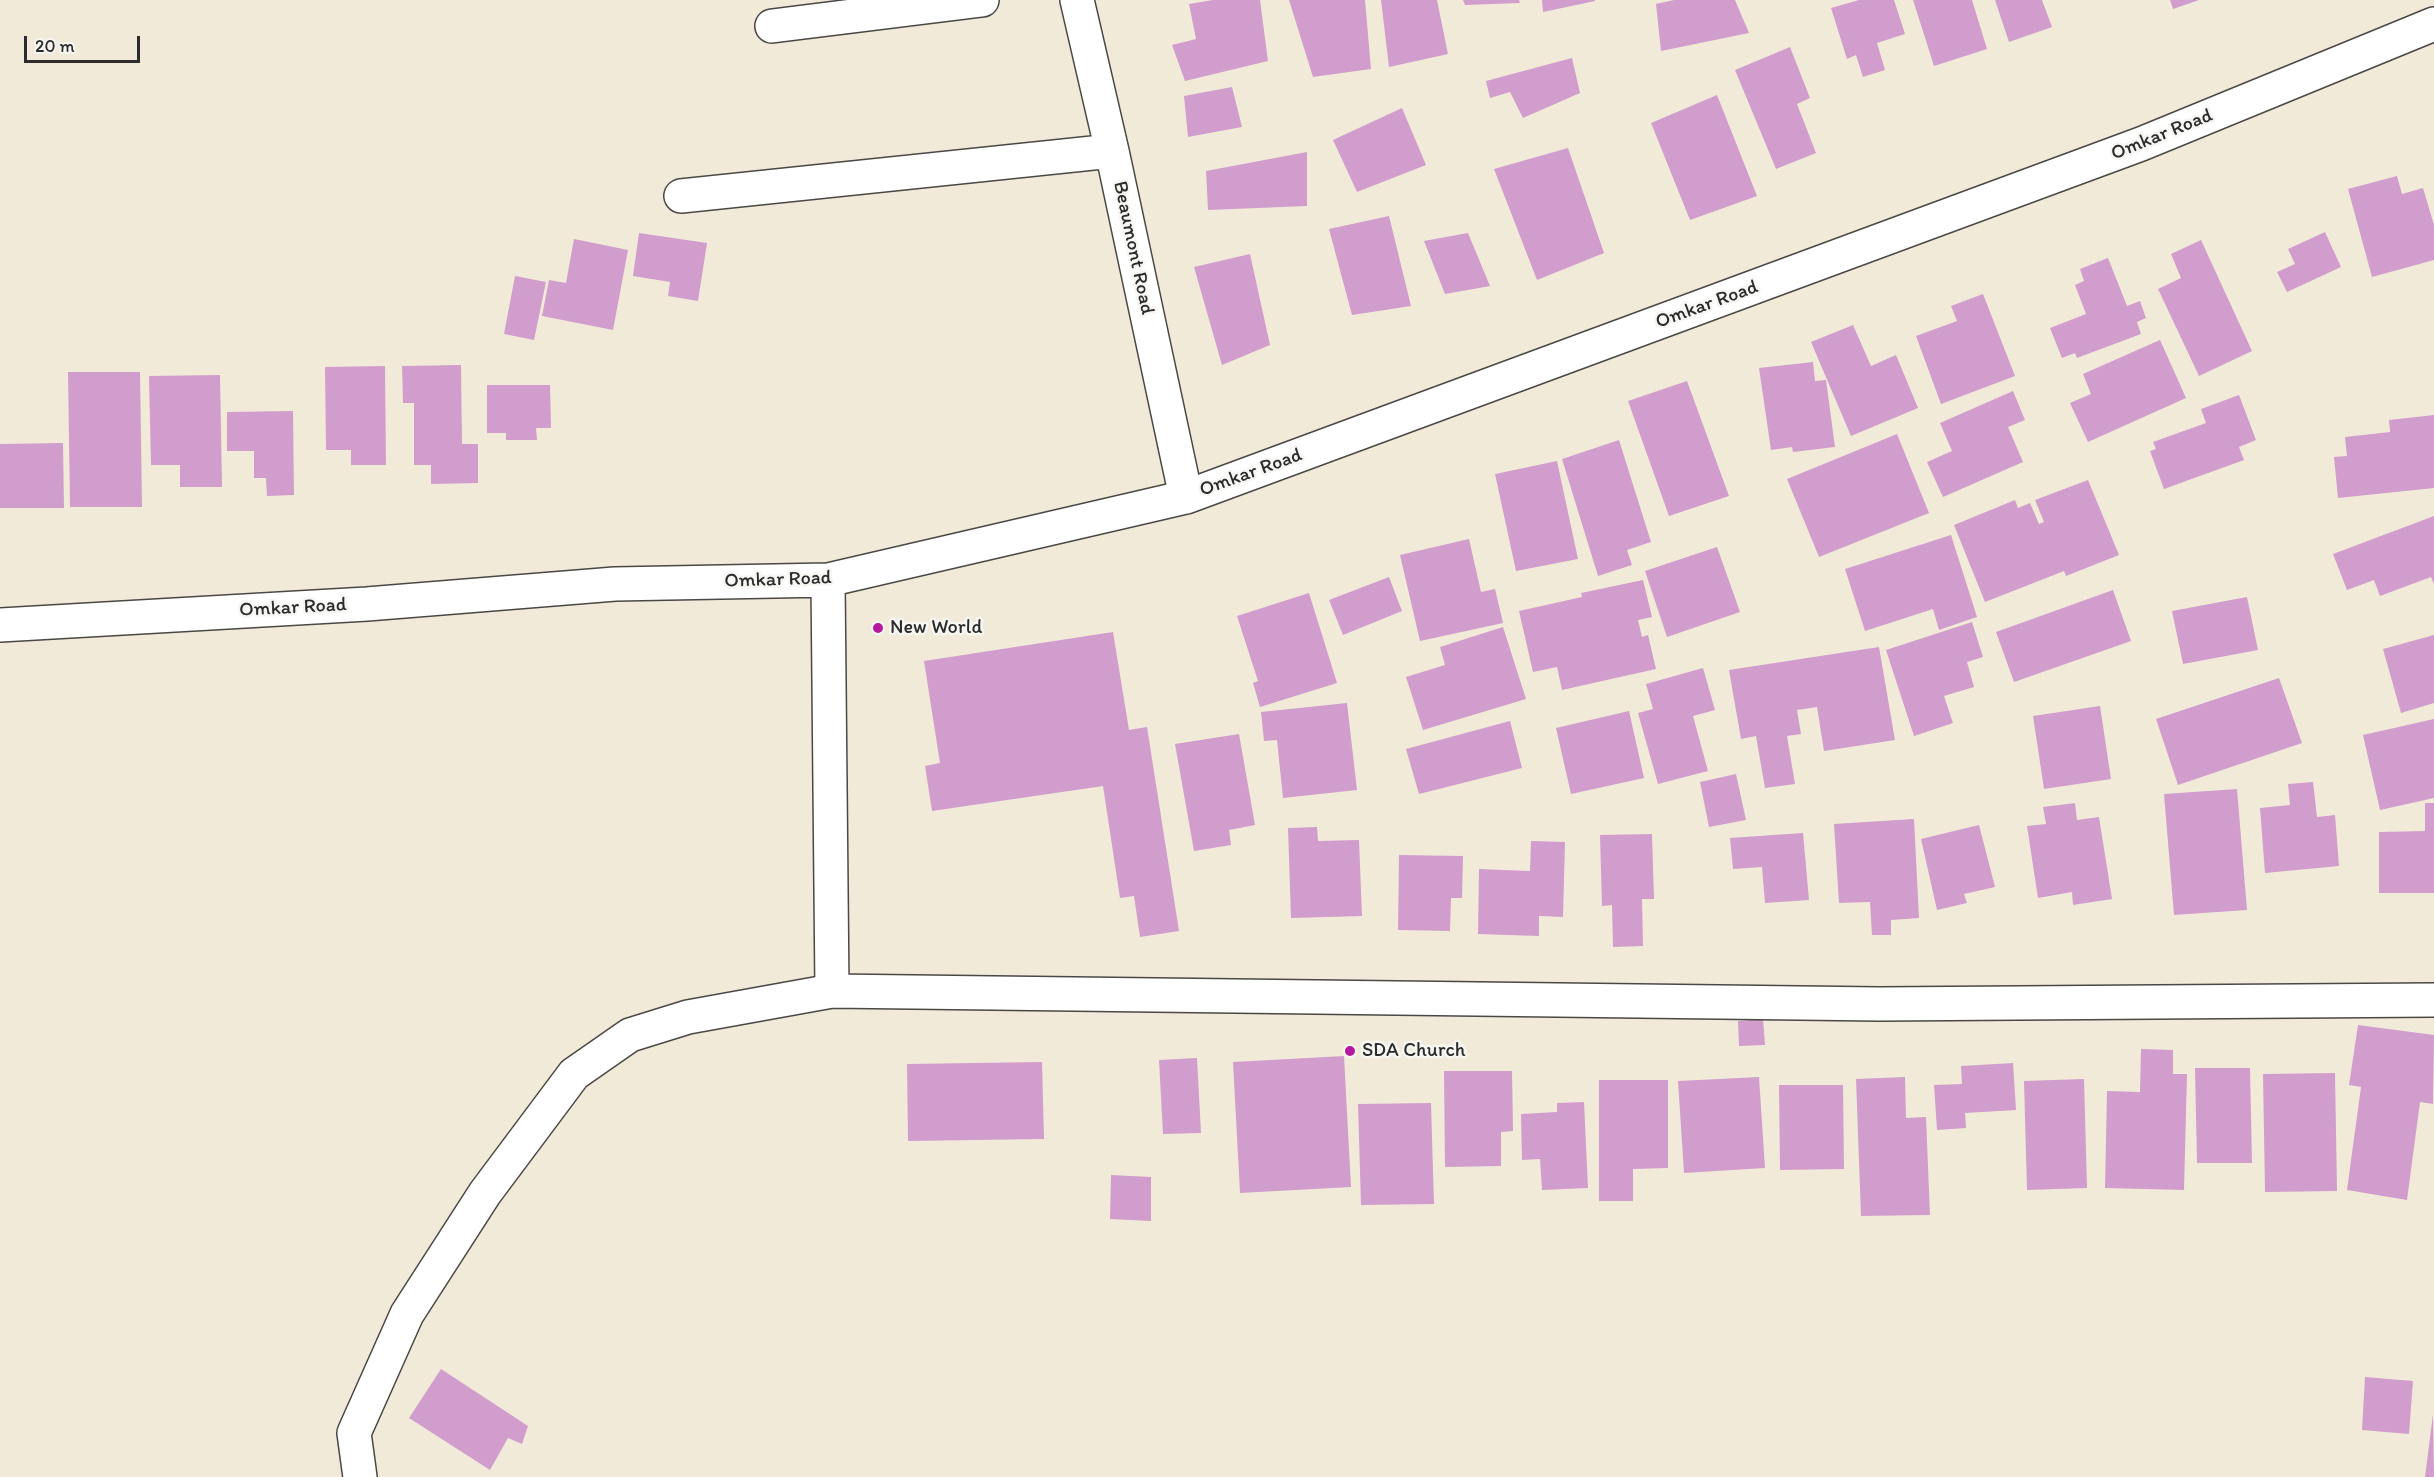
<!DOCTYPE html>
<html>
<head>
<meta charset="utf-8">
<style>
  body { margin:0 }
  #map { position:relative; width:2434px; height:1477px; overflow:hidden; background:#f2ead9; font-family:Itim,sans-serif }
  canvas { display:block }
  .scale { position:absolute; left:24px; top:36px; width:116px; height:27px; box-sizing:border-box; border:3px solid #2b2b2b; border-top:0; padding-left:8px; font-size:18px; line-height:21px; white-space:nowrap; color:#2b2b2b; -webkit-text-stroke:4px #f6f6f2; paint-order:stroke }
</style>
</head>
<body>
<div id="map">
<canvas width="2434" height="1477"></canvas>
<div class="scale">20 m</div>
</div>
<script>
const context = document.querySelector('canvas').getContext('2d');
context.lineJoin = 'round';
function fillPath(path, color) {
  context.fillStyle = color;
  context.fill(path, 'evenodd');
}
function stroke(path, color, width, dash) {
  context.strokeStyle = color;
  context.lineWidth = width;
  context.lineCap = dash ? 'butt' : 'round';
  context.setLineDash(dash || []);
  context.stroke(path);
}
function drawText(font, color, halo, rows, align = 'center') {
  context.font = font + ' Itim,sans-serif';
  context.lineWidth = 5;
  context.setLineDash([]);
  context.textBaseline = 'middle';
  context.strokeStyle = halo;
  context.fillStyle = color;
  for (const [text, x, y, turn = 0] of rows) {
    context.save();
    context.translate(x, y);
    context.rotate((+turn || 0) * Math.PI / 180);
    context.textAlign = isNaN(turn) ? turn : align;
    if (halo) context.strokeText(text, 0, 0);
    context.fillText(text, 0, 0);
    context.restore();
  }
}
fillPath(new Path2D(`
  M 1213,0 L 1260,0 L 1268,61 L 1185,81 L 1172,45 L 1196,39 L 1189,4 Z
  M 1289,0 L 1365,0 L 1371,69 L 1313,77 Z
  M 1381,0 L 1437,0 L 1448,54 L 1389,67 Z
  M 1463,0 L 1519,0 L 1520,3 L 1465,5 Z
  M 1542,0 L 1595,0 L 1595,1 L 1543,12 Z
  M 1674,0 L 1735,0 L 1749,33 L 1661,51 L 1656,4 Z
  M 1859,0 L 1894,0 L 1905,34 L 1877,43 L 1885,70 L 1863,77 L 1856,55 L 1847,59 L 1831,8 Z
  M 1913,0 L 1972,0 L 1987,49 L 1934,66 Z
  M 1995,0 L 2042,0 L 2052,27 L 2009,42 Z
  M 2170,0 L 2199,0 L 2173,9 Z
  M 1790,47 L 1810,98 L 1797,104 L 1816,153 L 1776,169 L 1735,70 Z
  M 1572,58 L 1580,93 L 1523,118 L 1510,92 L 1490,98 L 1486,81 Z
  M 1232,87 L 1242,127 L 1188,137 L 1184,96 Z
  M 1717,95 L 1757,196 L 1690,220 L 1651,123 Z
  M 1402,108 L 1426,165 L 1357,192 L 1333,140 Z
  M 1568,148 L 1604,253 L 1537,280 L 1494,169 Z
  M 1307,152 L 1307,206 L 1208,210 L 1206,171 Z
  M 2397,176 L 2402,194 L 2423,188 L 2434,225 L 2434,260 L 2372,277 L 2348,189 Z
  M 1389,216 L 1411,306 L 1352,315 L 1329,229 Z
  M 2325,232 L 2341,267 L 2287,292 L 2277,272 L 2295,264 L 2288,249 Z
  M 639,233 L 707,243 L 698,301 L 668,296 L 670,282 L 633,276 Z
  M 1468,233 L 1490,286 L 1445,294 L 1424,241 Z
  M 574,239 L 628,250 L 613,330 L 542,316 L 549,280 L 566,283 Z
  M 2201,240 L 2252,351 L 2199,376 L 2158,289 L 2181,278 L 2171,254 Z
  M 1250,254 L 1270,345 L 1222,365 L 1194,267 Z
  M 2108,258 L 2127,306 L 2140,301 L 2146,318 L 2137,322 L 2141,334 L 2077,358 L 2075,353 L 2062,358 L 2050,328 L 2086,314 L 2075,285 L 2084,281 L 2080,269 Z
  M 515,276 L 546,282 L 534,340 L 504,334 Z
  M 1983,294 L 2015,376 L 1941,404 L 1916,336 L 1957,321 L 1951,306 Z
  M 1853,325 L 1871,366 L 1896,355 L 1918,408 L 1851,436 L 1811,342 Z
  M 2160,340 L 2186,398 L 2088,442 L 2070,403 L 2091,394 L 2083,374 Z
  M 1813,362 L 1815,381 L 1826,380 L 1835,447 L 1793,452 L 1792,447 L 1771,450 L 1759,368 Z
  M 461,365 L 462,444 L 478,444 L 478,483 L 431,484 L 431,465 L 414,465 L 414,403 L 403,403 L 402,366 Z
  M 385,366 L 386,465 L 351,465 L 351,450 L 326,450 L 325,367 Z
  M 68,372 L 140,372 L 142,507 L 70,507 Z
  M 220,375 L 222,487 L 180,487 L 180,465 L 151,465 L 149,376 Z
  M 1687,381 L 1729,496 L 1669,516 L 1628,401 Z
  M 487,385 L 550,385 L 551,428 L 536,428 L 537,440 L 506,440 L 506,433 L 487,433 Z
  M 2013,391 L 2025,420 L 2008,427 L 2023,462 L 1943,497 L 1927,462 L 1952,451 L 1940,423 Z
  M 2239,395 L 2256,440 L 2239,447 L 2244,460 L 2164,489 L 2150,451 L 2156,449 L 2153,442 L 2206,423 L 2201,409 Z
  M 293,411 L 294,495 L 267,496 L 266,478 L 254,478 L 254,451 L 227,451 L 227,412 Z
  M 2434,415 L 2434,488 L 2338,498 L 2334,457 L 2347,456 L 2345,437 L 2390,432 L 2389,420 Z
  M 1897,434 L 1929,513 L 1819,557 L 1787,479 Z
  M 1619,440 L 1651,542 L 1627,550 L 1632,565 L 1598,576 L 1562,459 Z
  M 63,443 L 64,508 L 0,508 L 0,444 Z
  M 1557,461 L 1578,559 L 1516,571 L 1495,474 Z
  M 2088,480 L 2119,555 L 2066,576 L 2064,571 L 1985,602 L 1954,525 L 2015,500 L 2018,508 L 2030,503 L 2039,524 L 2044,522 L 2035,500 Z
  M 2434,516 L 2434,584 L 2431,577 L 2380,596 L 2374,580 L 2347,590 L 2333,554 Z
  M 1951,535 L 1977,617 L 1939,630 L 1933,609 L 1865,631 L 1845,569 Z
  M 1469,539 L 1481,592 L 1495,589 L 1503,623 L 1420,641 L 1400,555 Z
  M 1717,547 L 1740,612 L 1667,637 L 1645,571 Z
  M 1389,577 L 1402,611 L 1343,635 L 1329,600 Z
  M 1643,580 L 1652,617 L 1638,620 L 1642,637 L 1648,635 L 1656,669 L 1562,690 L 1557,667 L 1533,672 L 1519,611 L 1582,597 L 1581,593 Z
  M 2113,590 L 2131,641 L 2014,682 L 1996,632 Z
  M 1309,593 L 1337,683 L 1260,707 L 1253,683 L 1258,681 L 1237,616 Z
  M 2247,597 L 2258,650 L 2183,664 L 2172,611 Z
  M 1972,622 L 1983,657 L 1967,662 L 1974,687 L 1944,696 L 1953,723 L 1914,736 L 1886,650 Z
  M 1503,627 L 1526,699 L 1423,730 L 1406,677 L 1445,665 L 1440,647 Z
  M 1113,632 L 1129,730 L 1147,727 L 1179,931 L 1140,937 L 1134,896 L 1120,898 L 1103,786 L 932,811 L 925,766 L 940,763 L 924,661 Z
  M 2434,635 L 2434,703 L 2401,713 L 2383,649 Z
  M 1879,647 L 1895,740 L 1824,751 L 1817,707 L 1797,710 L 1801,734 L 1787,736 L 1795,784 L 1765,788 L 1756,736 L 1741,739 L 1729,670 Z
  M 1703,668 L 1715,710 L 1693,716 L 1708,771 L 1658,784 L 1638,713 L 1653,709 L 1646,684 Z
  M 2279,678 L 2302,743 L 2178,785 L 2156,719 Z
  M 1347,703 L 1357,790 L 1283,798 L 1277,740 L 1264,741 L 1261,712 Z
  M 2100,706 L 2111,779 L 2044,789 L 2033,716 Z
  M 1629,711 L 1644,778 L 1571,794 L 1556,728 Z
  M 2434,719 L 2434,798 L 2380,810 L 2363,735 Z
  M 1510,721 L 1522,768 L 1419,794 L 1406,749 Z
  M 1239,734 L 1255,825 L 1229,830 L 1231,845 L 1194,851 L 1175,744 Z
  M 1736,774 L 1746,820 L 1709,827 L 1700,782 Z
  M 2313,782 L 2317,817 L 2335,815 L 2339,866 L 2265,873 L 2260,808 L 2290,805 L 2288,784 Z
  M 2237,789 L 2247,910 L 2174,915 L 2164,794 Z
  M 2075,803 L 2077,820 L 2099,817 L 2112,899 L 2073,905 L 2072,892 L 2038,898 L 2027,826 L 2046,824 L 2043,807 Z
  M 2425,803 L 2434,803 L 2434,893 L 2379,893 L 2379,832 L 2425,831 Z
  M 1914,819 L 1919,918 L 1891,920 L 1891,935 L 1872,935 L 1870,902 L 1839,903 L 1834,824 Z
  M 1979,825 L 1995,887 L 1964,894 L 1967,903 L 1937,910 L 1921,839 Z
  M 1317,827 L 1318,841 L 1359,840 L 1362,916 L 1291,918 L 1288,828 Z
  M 1803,833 L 1809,900 L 1765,903 L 1762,867 L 1733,869 L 1730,838 Z
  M 1652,834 L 1654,899 L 1642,899 L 1643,946 L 1613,947 L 1612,905 L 1602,906 L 1600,835 Z
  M 1531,841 L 1565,842 L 1563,917 L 1539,916 L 1539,936 L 1478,934 L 1479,869 L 1530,871 Z
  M 1399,855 L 1463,856 L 1462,898 L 1451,898 L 1450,931 L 1398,930 Z
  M 1763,1019 L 1765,1045 L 1739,1046 L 1738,1021 Z
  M 2358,1025 L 2434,1035 L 2433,1104 L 2420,1102 L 2407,1200 L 2347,1190 L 2361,1087 L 2349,1085 Z
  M 2141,1049 L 2173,1050 L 2173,1074 L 2187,1074 L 2184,1190 L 2105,1188 L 2107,1091 L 2140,1092 Z
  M 1344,1056 L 1351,1187 L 1240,1193 L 1233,1062 Z
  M 1197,1058 L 1201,1133 L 1163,1134 L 1159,1060 Z
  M 1042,1062 L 1044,1139 L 908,1141 L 907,1064 Z
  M 2013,1063 L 2016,1110 L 1965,1113 L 1966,1128 L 1937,1130 L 1934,1085 L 1962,1084 L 1961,1066 Z
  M 2195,1068 L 2250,1068 L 2252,1163 L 2197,1163 Z
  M 1444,1071 L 1512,1071 L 1513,1131 L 1501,1132 L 1501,1166 L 1445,1167 Z
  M 2335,1073 L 2337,1191 L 2265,1192 L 2263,1074 Z
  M 1759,1077 L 1765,1168 L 1684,1173 L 1678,1081 Z
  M 1905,1077 L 1906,1118 L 1926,1117 L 1930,1215 L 1861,1216 L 1856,1079 Z
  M 2084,1079 L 2087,1188 L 2027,1190 L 2024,1081 Z
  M 1599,1080 L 1668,1080 L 1668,1168 L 1633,1169 L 1633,1201 L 1599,1201 Z
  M 1779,1085 L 1843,1085 L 1844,1169 L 1780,1170 Z
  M 1584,1102 L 1588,1188 L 1542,1190 L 1540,1159 L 1522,1160 L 1521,1114 L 1557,1112 L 1557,1103 Z
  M 1431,1103 L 1434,1204 L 1361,1205 L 1358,1104 Z
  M 1111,1175 L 1151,1177 L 1151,1221 L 1110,1219 Z
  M 441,1369 L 528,1426 L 522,1444 L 508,1438 L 490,1470 L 409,1418 Z
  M 2365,1377 L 2413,1381 L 2409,1434 L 2362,1430 Z
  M 2433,1414 L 2434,1477 L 2425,1477 Z`), '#d09dcc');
const minor = new Path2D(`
  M 1077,0 L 1112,151 L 1186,497
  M 772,26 L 982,0
  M 681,196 L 1112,151
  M 828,580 L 832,991
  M 0,625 L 367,604 L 615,584 L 828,580 L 1186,497 L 2141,144 L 2434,24
  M 360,1477 L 354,1433 L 407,1314 L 485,1193 L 574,1074 L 630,1035 L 688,1017 L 832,991 L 1880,1004 L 2434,1000`);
stroke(minor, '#494845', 36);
stroke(minor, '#fff', 33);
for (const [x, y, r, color] of [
  [878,628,6,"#b5179e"],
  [1350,1051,6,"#b5179e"]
]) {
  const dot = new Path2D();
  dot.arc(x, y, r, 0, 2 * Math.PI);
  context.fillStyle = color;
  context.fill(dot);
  stroke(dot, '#f6f6f2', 2);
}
drawText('20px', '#2b2b2b', '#f6f6f2', [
  ["Omkar Road",2162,135,-22],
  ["Beaumont Road",1133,248,78],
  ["Omkar Road",1707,305,-20],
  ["Omkar Road",1251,473,-20],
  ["Omkar Road",778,580,-2],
  ["Omkar Road",293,608,-3]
]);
drawText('20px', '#2b2b2b', '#f6f6f2', [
  ["New World",890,628],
  ["SDA Church",1362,1051]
], 'left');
</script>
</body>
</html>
